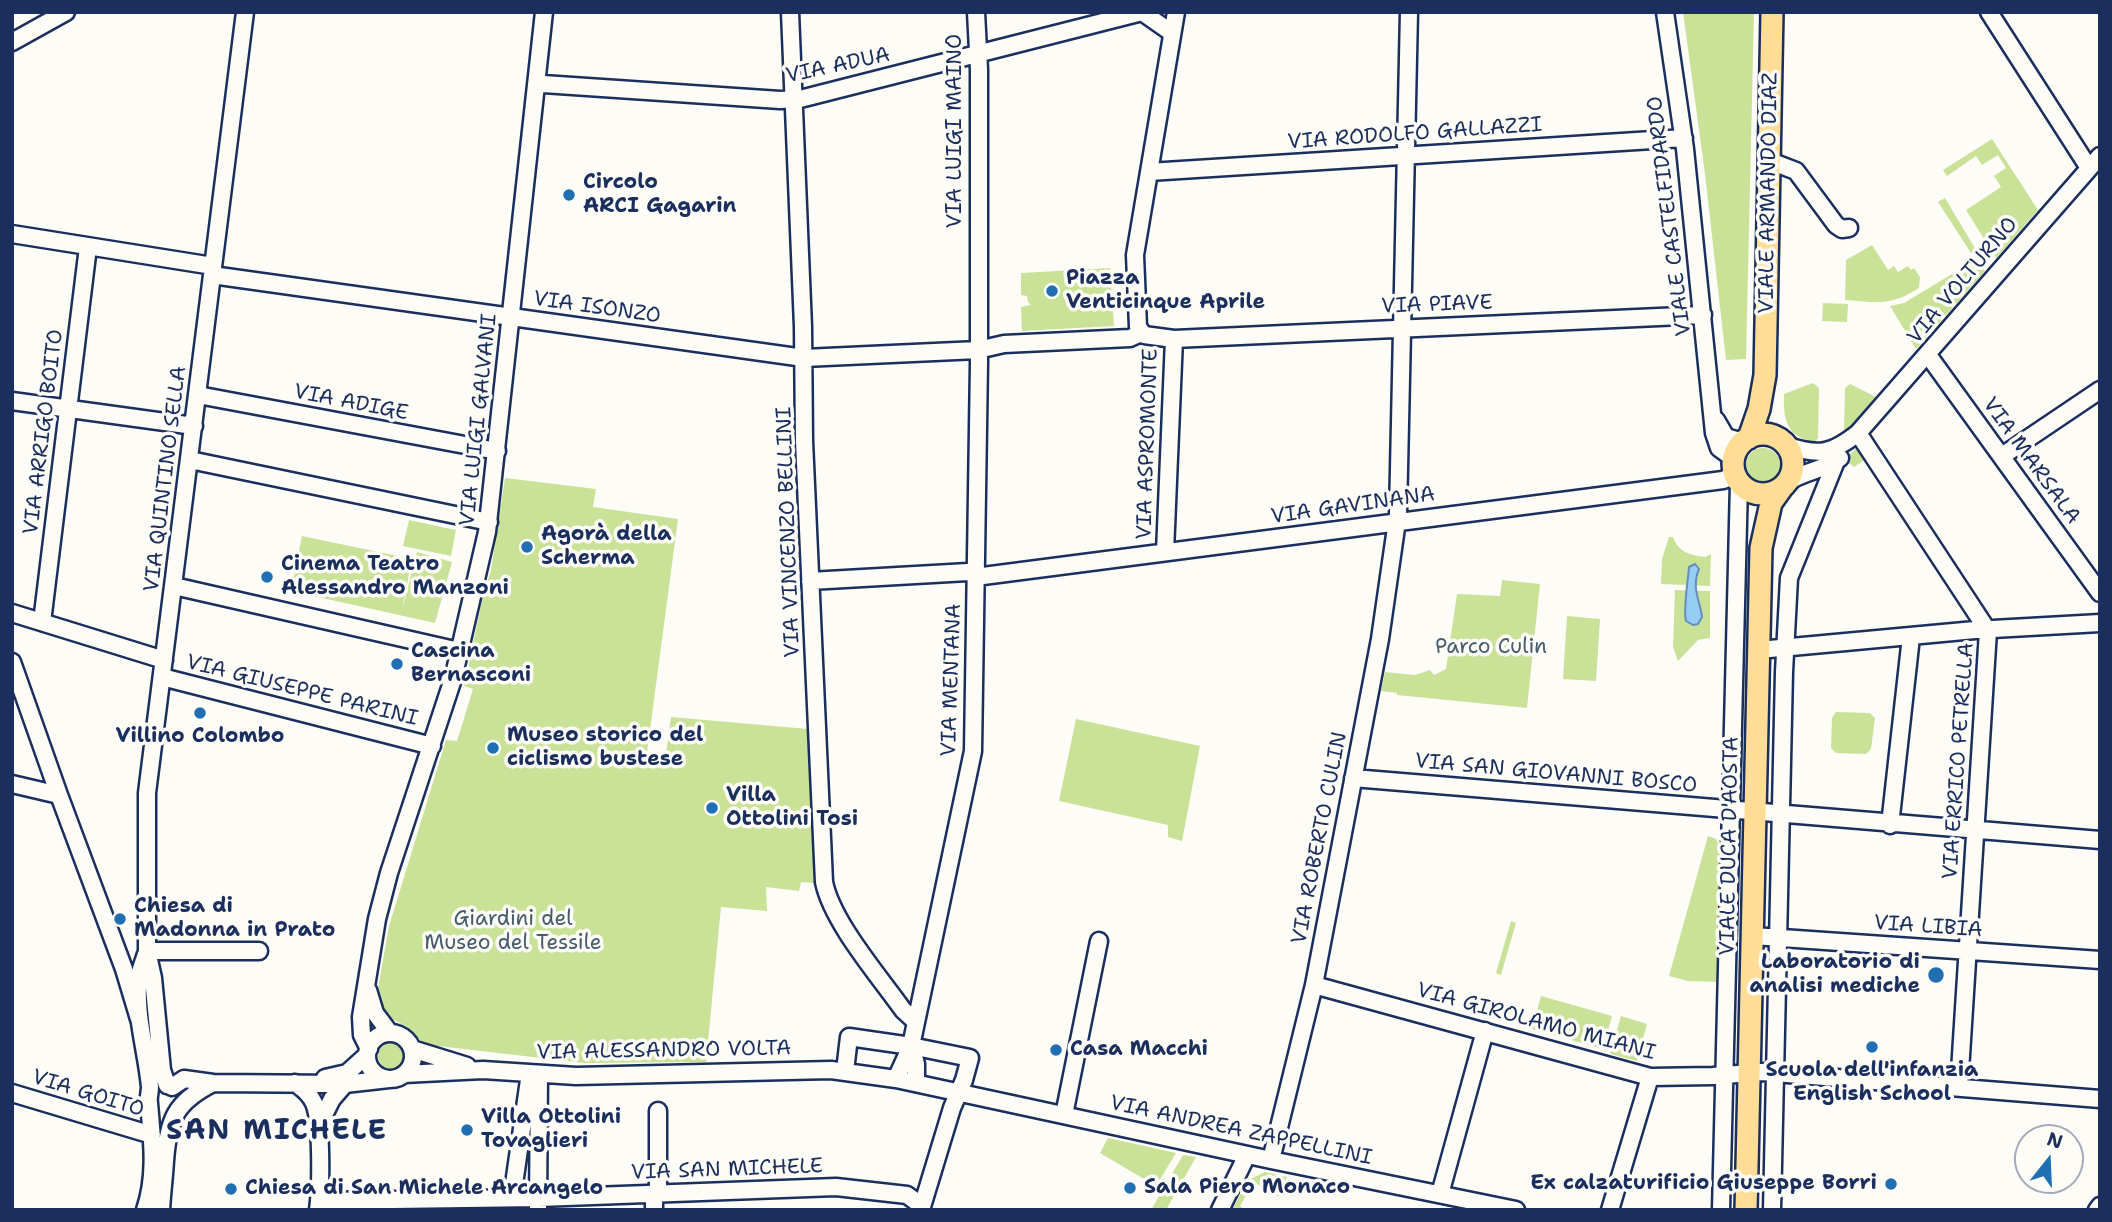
<!DOCTYPE html>
<html>
<head>
<meta charset="utf-8">
<style>
  body { margin:0 }
  #map { position:relative; width:2112px; height:1222px; overflow:hidden; background:#fdfcf7; font-family:"Shantell Sans",sans-serif }
  canvas { display:block }
  .frame { position:absolute; inset:0; border:14px solid #1b2f5e; pointer-events:none }
  .north { position:absolute; left:2014px; top:1124px; width:70px; height:70px; box-sizing:border-box; background:#fdfcf7; border:2px solid #a3aaba; border-radius:50%; rotate:18deg; font-size:19px; font-weight:700; line-height:28px; text-align:center; color:#1b2f5e }
  .north::after { content:''; display:block; margin:auto; width:24px; height:32px; background:#1f6fb2; clip-path:polygon(50% 0,100% 100%,50% 72%,0 100%) }
</style>
</head>
<body>
<div id="map">
<canvas width="2112" height="1222"></canvas>
<div class="frame"></div>
<div class="north">N</div>
</div>
<script>
const context = document.querySelector('canvas').getContext('2d');
context.lineJoin = 'round';
function fillPath(path, color) {
  context.fillStyle = color;
  context.fill(path, 'evenodd');
}
function stroke(path, color, width, dash) {
  context.strokeStyle = color;
  context.lineWidth = width;
  context.lineCap = dash ? 'butt' : 'round';
  context.setLineDash(dash || []);
  context.stroke(path);
}
function drawText(font, color, halo, rows, align = 'center') {
  context.font = font + ' "Shantell Sans",sans-serif';
  context.lineWidth = 7;
  context.setLineDash([]);
  context.textBaseline = 'middle';
  context.strokeStyle = halo;
  context.fillStyle = color;
  for (const [text, x, y, turn = 0] of rows) {
    context.save();
    context.translate(x, y);
    context.rotate((+turn || 0) * Math.PI / 180);
    context.textAlign = isNaN(turn) ? turn : align;
    if (halo) context.strokeText(text, 0, 0);
    context.fillText(text, 0, 0);
    context.restore();
  }
}
fillPath(new Path2D(`
  M 1683,12 L 1754,12 L 1746,359 L 1726,360 L 1705,174 Z
  M 1992,139 L 2038,210 L 1996,258 L 1966,210 L 2001,187 L 1994,176 L 2006,168 L 1998,155 L 1982,165 L 1976,156 L 1947,176 L 1943,170 Z
  M 1945,198 L 1976,250 L 1971,253 L 1938,202 Z
  M 1872,245 L 1888,270 L 1894,266 L 1898,272 L 1908,266 L 1911,270 L 1914,268 L 1920,277 L 1919,288 C 1889,307 1878,302 1845,300 L 1846,260 Z
  M 1977,259 L 1985,271 L 1916,349 L 1890,306 L 1904,303 Z
  M 1110,268 L 1114,326 L 1022,331 L 1021,307 L 1031,305 L 1028,302 L 1027,296 L 1021,295 L 1021,273 Z
  M 1823,303 L 1848,304 L 1847,322 L 1822,321 Z
  M 1813,383 L 1819,388 L 1818,438 L 1815,442 C 1786,437 1783,419 1784,394 Z
  M 1850,384 L 1876,397 L 1847,430 L 1844,430 L 1845,388 Z
  M 1857,447 L 1866,459 L 1854,467 L 1845,460 Z
  M1746 465a17 17 0 1 1 34 0a17 17 0 1 1-34 0Z
  M 505,478 L 596,489 L 593,507 L 678,519 L 646,760 L 665,762 L 671,717 L 808,729 L 815,883 L 801,882 L 799,891 L 766,887 L 767,911 L 721,907 L 706,1062 L 584,1063 L 429,1045 L 422,1042 L 408,1027 L 385,1016 L 380,1007 L 378,988 L 389,926 L 446,740 L 457,741 L 473,689 L 464,686 L 484,592 L 491,570 Z
  M 409,520 L 456,530 L 451,556 L 403,546 Z
  M 302,536 L 412,559 L 402,610 L 417,552 L 452,562 L 435,623 L 291,591 Z
  M 1669,537 L 1673,537 C 1678,552 1690,555 1705,557 L 1711,554 L 1710,586 L 1661,584 L 1662,559 Z
  M 1502,580 L 1540,584 L 1527,708 L 1397,695 L 1397,693 L 1381,691 L 1385,672 L 1415,675 L 1430,670 L 1434,675 L 1446,669 L 1457,594 L 1500,596 Z
  M 1675,590 L 1710,591 L 1710,638 L 1698,640 L 1678,661 L 1673,647 Z
  M 1567,616 L 1600,619 L 1596,681 L 1563,679 Z
  M 1836,712 L 1870,713 L 1875,718 L 1871,749 L 1866,754 L 1836,753 L 1831,748 L 1832,718 Z
  M 1076,719 L 1200,746 L 1182,841 L 1168,837 L 1168,825 L 1059,801 Z
  M 1708,836 L 1716,839 L 1720,847 L 1719,982 L 1688,981 L 1669,976 Z
  M 1511,921 L 1516,923 L 1501,975 L 1496,973 Z
  M 1541,996 L 1612,1016 L 1603,1049 L 1532,1029 Z
  M 1621,1016 L 1647,1024 L 1637,1061 L 1610,1054 Z
  M378 1056a13 13 0 1 1 26 0a13 13 0 1 1-26 0Z
  M 1108,1138 L 1176,1153 L 1156,1186 L 1100,1153 Z
  M 1183,1155 L 1196,1157 L 1166,1210 L 1151,1210 Z
  M 1265,1172 L 1287,1177 L 1279,1197 L 1254,1182 L 1240,1206 L 1245,1210 L 1232,1210 L 1248,1180 Z`), '#c9e298');
const water = new Path2D(`
  M 1695,564 L 1699,569 C 1691,588 1700,600 1702,617 L 1698,624 L 1693,625 L 1686,621 C 1683,610 1688,581 1689,567 Z`);
fillPath(water, '#96cdf5');
stroke(water, '#658eb9', 2);
const minor = new Path2D(`
  M 790,12 L 803,327 L 804,441 L 824,882 C 832,922 879,976 903,1010 L 915,1021
  M 1142,12 L 1172,33
  M 1176,12 L 1135,255 L 1138,327 L 1144,335 L 1174,339 L 1703,315
  M 1665,12 L 1685,149 L 1714,433 L 1719,448 L 1734,459
  M 1989,12 L 2089,168
  M 12,42 L 66,12
  M 536,87 L 543,84 L 780,100 L 800,99 L 1142,12
  M 1770,161 L 1796,171 L 1836,225 L 1842,229 L 1849,228
  M 1149,172 L 1684,138
  M 12,234 L 213,266
  M 212,275 L 804,358 L 978,350 L 1004,344 L 1130,338 L 1141,333
  M 1928,355 L 2100,593
  M 198,395 L 497,451
  M 12,401 L 194,426
  M 1716,420 L 1726,437 L 1743,442
  M 1858,433 L 1988,631 L 1959,1087
  M 1785,445 C 1818,456 1830,455 1858,433 L 2100,156
  M 2002,456 L 2100,390
  M 190,460 L 489,522
  M 1788,482 C 1804,471 1825,470 1840,458
  M 1165,552 L 1174,339
  M 810,581 L 968,572 L 983,576 L 1723,480 L 1735,475
  M 174,586 L 459,651
  M 12,613 L 164,660
  M 42,622 L 88,247
  M 1759,650 L 1975,630 L 2100,623
  M 12,662 L 59,795 L 124,969 L 139,1019
  M 162,677 L 432,746
  M 1353,778 C 1602,801 1851,821 2100,840
  M 12,784 L 59,795
  M 1890,825 L 1911,637
  M 1753,936 L 2100,960
  M 147,951 L 259,951
  M 1314,985 L 1650,1077 L 1713,1076 L 1762,1072 L 2100,1099
  M 368,990 L 375,1013 L 390,1033
  M367 1056a23 23 0 1 1 46 0a23 23 0 1 1-46 0Z
  M 911,1046 L 916,1064 L 916,1083
  M 369,1049 L 362,1035 L 361,1017 L 377,919 L 389,873 L 453,679 L 487,532 L 544,12
  M 412,1049 L 467,1066
  M 845,1071 L 849,1037 L 911,1046 L 970,1058 L 964,1080 L 952,1108 L 921,1210
  M 404,1074 L 483,1070 L 576,1076 L 831,1070 L 896,1079 L 1271,1160 L 1516,1210
  M 325,1078 L 347,1073 L 367,1055
  M 896,1079 L 911,1046 L 973,751 L 979,363 L 979,70 L 976,12
  M 295,1083 C 303,1089 310,1094 314,1103 C 322,1122 321,1188 318,1210
  M 167,1085 L 162,1070 L 153,978 L 147,951 L 147,793 L 245,12
  M 172,1087 L 184,1079 L 213,1083 L 345,1084 L 389,1079
  M 12,1093 L 152,1135
  M 1064,1115 L 1099,941
  M 319,1125 L 332,1099 L 345,1084
  M 1271,1160 L 1314,985 L 1380,639 L 1398,514 L 1409,12
  M 1440,1194 L 1485,1031
  M 512,1198 L 530,1073
  M 319,1201 L 539,1198 L 836,1187 L 907,1195 L 922,1206
  M 145,1210 C 157,1175 152,1139 149,1103 C 148,1098 150,1092 150,1087 C 147,1053 136,1020 138,985 C 138,974 143,964 146,954
  M 161,1210 C 162,1193 164,1177 165,1161 C 168,1120 175,1102 213,1083
  M 538,1210 L 539,1074
  M 654,1210 L 654,1197 L 658,1186 L 658,1111
  M 1220,1210 L 1247,1155
  M 1610,1210 L 1650,1077
  M 1721,1210 L 1739,483
  M 1772,1210 L 1784,672 L 1789,578 L 1836,461
  M 2097,1210 L 2100,1206`);
const major = new Path2D(`
  M1733 464a30 30 0 1 1 60 0a30 30 0 1 1-60 0Z
  M 1749,438 L 1759,409 L 1765,375 L 1772,12
  M 1746,1210 L 1761,548 L 1771,503 L 1781,489`);
stroke(minor, '#1b2f5e', 21);
stroke(major, '#1b2f5e', 26);
stroke(minor, '#fdfcf7', 16);
stroke(major, '#ffdd96', 21);
for (const [x, y, r, color] of [
  [569,195,7,"#1f6fb2"],
  [1052,291,7,"#1f6fb2"],
  [527,547,7,"#1f6fb2"],
  [267,577,7,"#1f6fb2"],
  [397,664,7,"#1f6fb2"],
  [200,713,7,"#1f6fb2"],
  [493,748,7,"#1f6fb2"],
  [712,808,7,"#1f6fb2"],
  [120,919,7,"#1f6fb2"],
  [1936,975,9,"#1f6fb2"],
  [1872,1047,7,"#1f6fb2"],
  [1056,1050,7,"#1f6fb2"],
  [467,1130,7,"#1f6fb2"],
  [1891,1184,7,"#1f6fb2"],
  [1130,1188,7,"#1f6fb2"],
  [231,1189,7,"#1f6fb2"]
]) {
  const dot = new Path2D();
  dot.arc(x, y, r, 0, 2 * Math.PI);
  context.fillStyle = color;
  context.fill(dot);
  stroke(dot, '#fdfcf7', 2.5);
}
drawText('21px', '#1b2f5e', '#fdfcf7', [
  ["VIA ADUA",838,66,-12],
  ["VIA LUIGI MAINO",956,131,-90],
  ["VIA RODOLFO GALLAZZI",1415,134,-4],
  ["VIALE ARMANDO DIAZ",1769,193,-89],
  ["VIALE CASTELFIDARDO",1670,216,-97],
  ["VIA VOLTURNO",1963,281,-50],
  ["VIA PIAVE",1437,305,-2],
  ["VIA ISONZO",597,308,8],
  ["VIA ADIGE",351,403,11],
  ["VIA LUIGI GALVANI",479,420,-84],
  ["VIA ARRIGO BOITO",44,432,-83],
  ["VIA ASPROMONTE",1148,444,-88],
  ["VIA MARSALA",2031,461,54],
  ["VIA QUINTINO SELLA",166,479,-83],
  ["VIA GAVINANA",1353,506,-8],
  ["VIA VINCENZO BELLINI",789,532,-92],
  ["VIA MENTANA",952,680,-88],
  ["VIA GIUSEPPE PARINI",302,691,14],
  ["VIA ERRICO PETRELLA",1959,761,-86],
  ["VIA SAN GIOVANNI BOSCO",1556,774,5],
  ["VIA ROBERTO CULIN",1320,838,-79],
  ["VIALE DUCA D'AOSTA",1730,846,-89],
  ["VIA LIBIA",1928,927,4],
  ["VIA GIROLAMO MIANI",1536,1022,15],
  ["VIA ALESSANDRO VOLTA",664,1051,-1],
  ["VIA GOITO",88,1094,17],
  ["VIA ANDREA ZAPPELLINI",1241,1131,12],
  ["VIA SAN MICHELE",727,1170,-2]
]);
drawText('bold 21px', '#1b2f5e', '#fdfcf7', [
  ["Circolo",583,183],
  ["ARCI Gagarin",583,207],
  ["Piazza",1066,279],
  ["Venticinque Aprile",1066,303],
  ["Agorà della",541,535],
  ["Scherma",541,559],
  ["Cinema Teatro",281,565],
  ["Alessandro Manzoni",281,589],
  ["Cascina",411,652],
  ["Bernasconi",411,676],
  ["Museo storico del",507,736],
  ["ciclismo bustese",507,760],
  ["Villino Colombo",200,737,"center"],
  ["Villa",726,796],
  ["Ottolini Tosi",726,820],
  ["Chiesa di",134,907],
  ["Madonna in Prato",134,931],
  ["Laboratorio di",1920,963,"right"],
  ["analisi mediche",1920,987,"right"],
  ["Casa Macchi",1070,1050],
  ["Scuola dell'infanzia",1872,1071,"center"],
  ["English School",1872,1095,"center"],
  ["Villa Ottolini",481,1118],
  ["Tovaglieri",481,1142],
  ["Ex calzaturificio Giuseppe Borri",1877,1184,"right"],
  ["Sala Piero Monaco",1144,1188],
  ["Chiesa di San Michele Arcangelo",245,1189]
], 'left');
drawText('21px', '#465c6c', '#fdfcf7', [
  ["Parco Culin",1491,648],
  ["Giardini del",513,920],
  ["Museo del Tessile",513,944]
]);
context.letterSpacing = '2px';
drawText('bold 28px', '#1b2f5e', '#fdfcf7', [
  ["SAN MICHELE",277,1132]
]);
context.letterSpacing = '0px';
</script>
</body>
</html>
